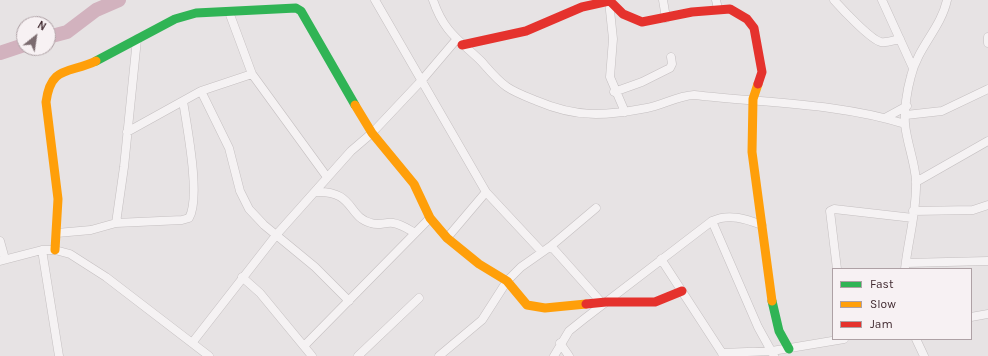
<!DOCTYPE html>
<html>
<head>
<meta charset="utf-8">
<style>
  body { margin:0 }
  #map { position:relative; width:988px; height:356px; overflow:hidden; background:#e7e3e4; font-family:Karla,sans-serif }
  canvas { display:block }
  .legend { position:absolute; left:832px; top:268px; width:140px; height:72px; box-sizing:border-box; background:#f7f1f3; border:1px solid #aea1a5; margin:0; padding:5px 7px; list-style:none; font-size:12px; color:#412a30 }
  .legend li { display:flex; align-items:center; gap:8px; height:20px }
  .legend b { width:20px; border:1px solid #aea1a5 }
  .north { position:absolute; left:16px; top:16px; width:40px; height:40px; box-sizing:border-box; background:#f7f1f3; border:1px solid #aea1a5; border-radius:50%; rotate:30deg; font-size:11px; font-weight:700; line-height:16px; text-align:center; color:#412a30 }
  .north::after { content:''; display:block; margin:auto; width:14px; height:18px; background:#7b6b6f; clip-path:polygon(50% 0,100% 100%,50% 72%,0 100%) }
</style>
</head>
<body>
<div id="map">
<canvas width="988" height="356"></canvas>
<ul class="legend">
<li><b style="height:5px;background:#30b455"></b>Fast</li>
<li><b style="height:5px;background:#ff9f0a"></b>Slow</li>
<li><b style="height:5px;background:#e5322d"></b>Jam</li>
</ul>
<div class="north">N</div>
</div>
<script>
const context = document.querySelector('canvas').getContext('2d');
context.lineJoin = 'round';
function stroke(path, color, width, dash) {
  context.strokeStyle = color;
  context.lineWidth = width;
  context.lineCap = dash ? 'butt' : 'round';
  context.setLineDash(dash || []);
  context.stroke(path);
}
stroke(new Path2D(`
  M 48,37 L 67,32 L 96,10 L 119,0
  M 0,53 L 24,45`), '#d2b2be', 14);
const street = new Path2D(`
  M 375,0 L 486,192 L 542,252
  M 433,0 C 444,32 458,39 481,61 C 489,70 497,80 507,87 C 516,93 527,97 537,101 C 577,118 605,116 647,108 C 663,105 677,96 694,95 C 762,103 840,103 905,124
  M 663,0 L 666,18
  M 716,0 L 718,9
  M 834,0 C 842,9 871,40 881,42 C 887,43 894,40 900,39
  M 882,0 L 913,68
  M 609,1 L 613,39 L 610,77 L 625,112
  M 229,12 L 252,74 L 327,177
  M 988,37 L 988,43
  M 201,91 L 229,148 L 240,191 L 249,209 L 264,225 L 315,267 L 349,301
  M 614,92 L 642,82 L 670,68 L 672,64 L 671,57
  M 906,115 L 942,111 L 988,89
  M 885,118 L 907,106
  M 127,132 L 201,91 L 252,74
  M 916,182 L 988,141
  M 315,192 C 355,190 347,217 371,223 C 379,226 385,222 393,223 C 401,224 408,229 415,233
  M 913,211 L 973,210 L 988,205
  M 712,221 L 758,327 L 774,356
  M 116,223 L 124,167 L 137,39
  M 57,233 L 91,230 L 116,223 L 182,220 L 189,218 C 201,198 187,127 183,101
  M 447,238 L 486,192
  M 0,241 L 5,259
  M 551,246 L 601,302
  M 42,250 L 59,356
  M 661,259 L 724,356
  M 0,261 L 42,250 L 55,250 L 70,254 L 106,277 L 209,356
  M 906,263 L 988,261
  M 837,269 L 830,211 L 834,209 L 913,218
  M 905,269 C 908,240 917,211 916,181 C 915,162 907,144 905,124 C 904,110 907,90 911,76 C 918,47 941,28 947,0
  M 242,277 L 260,293 L 312,356
  M 971,317 L 988,314
  M 916,339 L 924,356
  M 192,343 L 277,234 L 351,151 L 372,133 L 422,80 L 456,40
  M 560,343 L 569,356
  M 305,345 L 430,218
  M 722,353 L 772,351 L 844,339
  M 358,356 L 419,298
  M 439,356 L 482,320 L 507,281 L 521,267 L 551,246 L 596,208
  M 554,356 L 569,331 L 584,319 L 712,221 C 729,213 746,219 762,225`);
stroke(street, '#c4bfc0', 9);
stroke(street, '#f5f2f3', 8);
stroke(new Path2D(`
  M 96,61 L 175,19 L 196,13 L 296,8 L 301,11 L 355,105
  M 772,301 L 779,331 L 789,349`), '#30b455', 9);
stroke(new Path2D(`
  M 758,84 L 753,99 L 752,152 L 772,301
  M 355,105 L 372,133 L 414,184 L 430,218 L 447,238 L 479,264 L 507,281 L 527,305 L 545,308 L 586,304
  M 55,250 L 58,199 L 46,102 C 51,65 69,74 96,61`), '#ff9f0a', 9);
stroke(new Path2D(`
  M 609,0 L 623,14 L 642,22 L 692,12 L 730,9 L 747,19 L 754,28 L 762,72 L 758,84
  M 462,45 L 526,31 L 582,7 L 609,1
  M 586,304 L 606,302 L 655,302 L 682,291`), '#e5322d', 9);
</script>
</body>
</html>
